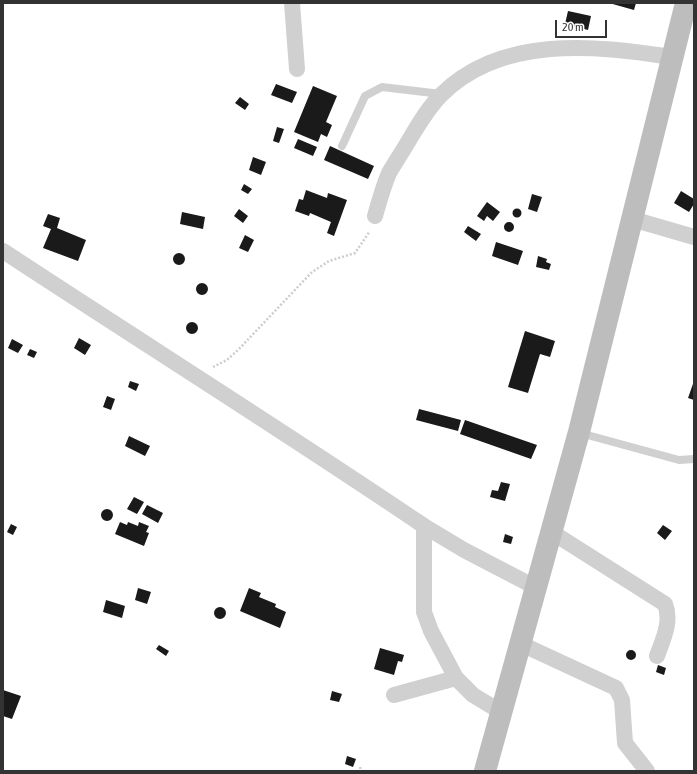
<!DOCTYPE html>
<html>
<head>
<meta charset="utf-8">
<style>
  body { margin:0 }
  #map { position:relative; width:697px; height:774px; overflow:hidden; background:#fff; font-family:"Asap Condensed",sans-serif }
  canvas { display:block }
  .frame { position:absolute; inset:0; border:4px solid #333; pointer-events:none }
  .scale { position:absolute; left:555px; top:20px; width:52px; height:18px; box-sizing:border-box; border:2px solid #333; border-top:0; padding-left:5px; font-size:12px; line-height:14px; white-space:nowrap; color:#333; -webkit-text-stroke:3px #fff; paint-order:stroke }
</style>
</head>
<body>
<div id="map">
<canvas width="697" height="774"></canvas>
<div class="frame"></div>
<div class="scale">20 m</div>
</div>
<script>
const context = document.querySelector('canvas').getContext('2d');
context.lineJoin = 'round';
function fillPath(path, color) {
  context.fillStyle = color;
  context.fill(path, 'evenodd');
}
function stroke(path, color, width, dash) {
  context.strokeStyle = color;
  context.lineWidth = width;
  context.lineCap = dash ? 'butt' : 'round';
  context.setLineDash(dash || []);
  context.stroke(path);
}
fillPath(new Path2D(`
  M 609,3 L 636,3 L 634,10 Z
  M 568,11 L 591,16 L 588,30 L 565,24 Z
  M 276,84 L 297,92 L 292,103 L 271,95 Z
  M 313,86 L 337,96 L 326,122 L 332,125 L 327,137 L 321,134 L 318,142 L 294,132 Z
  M 240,97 L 249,104 L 245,110 L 235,103 Z
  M 277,127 L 284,129 L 279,143 L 273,141 Z
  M 298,139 L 317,147 L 313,156 L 294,148 Z
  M 330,146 L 374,166 L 368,179 L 324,160 Z
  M 253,157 L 266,162 L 261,175 L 249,170 Z
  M 244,184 L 252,189 L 248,194 L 241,190 Z
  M 306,190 L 327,198 L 328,193 L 347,200 L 334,236 L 327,233 L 331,222 L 310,213 L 309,216 L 295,211 L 299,199 L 303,200 Z
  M 681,191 L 694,199 L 694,204 L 689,212 L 674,203 Z
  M 532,194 L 542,197 L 537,212 L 528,209 Z
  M 487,202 L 500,212 L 493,221 L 487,216 L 484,221 L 477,216 Z
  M512.5 213a4.5 4.5 0 1 1 9 0a4.5 4.5 0 1 1-9 0Z
  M 239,209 L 248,216 L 243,223 L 234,216 Z
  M 182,212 L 205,217 L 203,229 L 180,224 Z
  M 48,214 L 60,218 L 57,228 L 86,240 L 78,261 L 43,248 L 51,229 L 43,226 Z
  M504 227a5 5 0 1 1 10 0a5 5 0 1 1-10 0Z
  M 468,226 L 481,234 L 476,241 L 464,232 Z
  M 245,235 L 254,240 L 248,252 L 239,248 Z
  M 496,242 L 523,251 L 518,265 L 492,256 Z
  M173 259a6 6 0 1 1 12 0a6 6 0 1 1-12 0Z
  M 538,256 L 547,259 L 546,262 L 551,264 L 549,270 L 536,267 Z
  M196 289a6 6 0 1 1 12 0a6 6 0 1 1-12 0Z
  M186 328a6 6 0 1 1 12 0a6 6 0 1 1-12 0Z
  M 525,331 L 555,341 L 550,357 L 540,354 L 528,393 L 508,387 Z
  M 79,338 L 91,345 L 85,355 L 74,348 Z
  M 12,339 L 23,345 L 18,353 L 8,348 Z
  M 30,349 L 37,352 L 34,358 L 27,355 Z
  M 130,381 L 139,384 L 136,391 L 128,387 Z
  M 694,381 L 694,400 L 688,398 Z
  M 107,396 L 115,399 L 111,410 L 103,407 Z
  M 419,409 L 461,420 L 458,431 L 416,420 Z
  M 465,420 L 537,445 L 531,459 L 460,434 Z
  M 129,436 L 150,446 L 145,456 L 125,446 Z
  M 501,482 L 510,484 L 505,501 L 490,497 L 492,490 L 498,491 Z
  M 134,497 L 144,502 L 137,514 L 127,509 Z
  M 147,505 L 163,513 L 158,523 L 142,514 Z
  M101 515a6 6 0 1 1 12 0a6 6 0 1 1-12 0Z
  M 120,522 L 127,525 L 128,522 L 138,526 L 139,522 L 149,526 L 146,532 L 149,533 L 144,546 L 115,534 Z
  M 11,524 L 17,527 L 13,535 L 7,532 Z
  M 663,525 L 672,531 L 665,540 L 657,533 Z
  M 505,534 L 513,537 L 511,544 L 503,542 Z
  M 138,588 L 151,592 L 147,604 L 135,600 Z
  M 249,588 L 261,593 L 259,597 L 276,604 L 275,607 L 286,612 L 280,628 L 240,611 Z
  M 106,600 L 125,606 L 122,618 L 103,612 Z
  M214 613a6 6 0 1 1 12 0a6 6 0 1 1-12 0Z
  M 159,645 L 169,651 L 166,656 L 156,649 Z
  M 380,648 L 404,655 L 402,662 L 398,661 L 394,675 L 374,669 Z
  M626 655a5 5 0 1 1 10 0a5 5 0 1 1-10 0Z
  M 658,665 L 666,668 L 664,675 L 656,672 Z
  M 3,690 L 21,696 L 12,719 L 3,716 Z
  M 332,691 L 342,694 L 339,702 L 330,700 Z
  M 347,756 L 356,759 L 353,767 L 345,764 Z`), '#1a1a1a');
stroke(new Path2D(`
  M 213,367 L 227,360 L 238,350 L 312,272 L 329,261 L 355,253 L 370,231
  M 360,767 L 361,771`), '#cdcdcd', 2.5, [2, 2]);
stroke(new Path2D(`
  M 342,146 L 365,96 L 382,87 L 441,94
  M 580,433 L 679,460 L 694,459`), '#d0d0d0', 8);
stroke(new Path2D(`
  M 292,3 L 297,69
  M 375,216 C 379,202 383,187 389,173 C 396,161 404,149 411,137 C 420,122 429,107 441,95 C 501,35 595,45 671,57
  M 632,219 L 694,237
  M 3,251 C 143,343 285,432 424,526 L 424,612 L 431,631 L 456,678 L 473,695 L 501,712
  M 424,526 L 464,550 L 535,587
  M 550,531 L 665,604 C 672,622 663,639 657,656
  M 519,643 L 616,688 L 622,700 L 625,743 L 647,771
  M 394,695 L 456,678`), '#d0d0d0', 16);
stroke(new Path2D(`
  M 485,771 L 579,432 L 686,3`), '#bdbdbd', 22);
</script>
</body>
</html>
